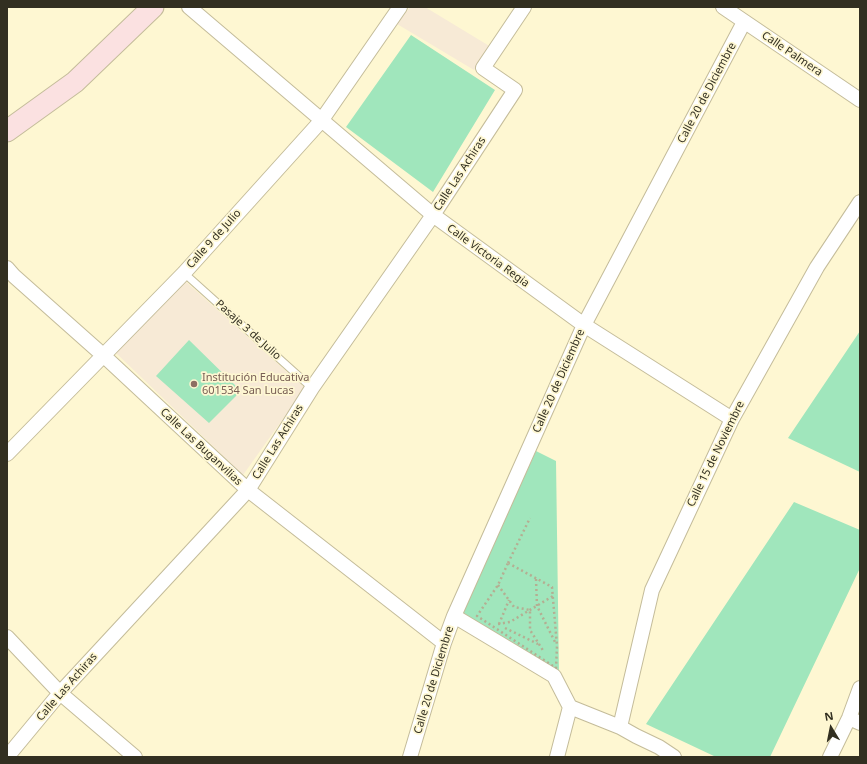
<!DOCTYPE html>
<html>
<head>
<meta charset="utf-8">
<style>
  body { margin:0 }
  #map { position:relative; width:867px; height:764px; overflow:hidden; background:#fef7d2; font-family:"Noto Sans",sans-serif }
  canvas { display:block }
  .frame { position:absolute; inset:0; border:8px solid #322f21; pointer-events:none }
  .north { position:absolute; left:811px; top:708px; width:40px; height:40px; -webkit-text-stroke:3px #fef7d2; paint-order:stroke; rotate:350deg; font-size:11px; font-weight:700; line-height:16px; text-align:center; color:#322f21 }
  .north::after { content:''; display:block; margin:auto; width:14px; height:18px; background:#322f21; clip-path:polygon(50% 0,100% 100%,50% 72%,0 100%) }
</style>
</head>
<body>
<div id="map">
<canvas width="867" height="764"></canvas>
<div class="frame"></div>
<div class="north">N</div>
</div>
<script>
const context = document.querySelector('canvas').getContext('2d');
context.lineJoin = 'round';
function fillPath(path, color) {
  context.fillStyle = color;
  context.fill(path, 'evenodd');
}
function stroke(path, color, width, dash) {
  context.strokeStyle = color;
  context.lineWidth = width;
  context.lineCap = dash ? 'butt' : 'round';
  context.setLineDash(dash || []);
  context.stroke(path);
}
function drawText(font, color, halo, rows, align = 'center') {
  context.font = font + ' "Noto Sans",sans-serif';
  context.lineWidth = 3.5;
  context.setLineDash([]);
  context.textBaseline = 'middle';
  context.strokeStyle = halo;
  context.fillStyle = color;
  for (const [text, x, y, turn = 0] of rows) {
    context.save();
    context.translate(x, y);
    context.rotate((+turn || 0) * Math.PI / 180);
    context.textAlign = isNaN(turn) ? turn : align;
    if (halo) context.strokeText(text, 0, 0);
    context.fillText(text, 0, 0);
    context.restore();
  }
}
fillPath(new Path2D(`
  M 410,7 L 425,7 L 491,47 L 474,70 L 397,24 Z
  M 185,281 L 305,388 L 243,475 L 116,353 Z`), '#f7ead6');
fillPath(new Path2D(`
  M 411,35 L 495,90 L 433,192 L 346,127 Z
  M 860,331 L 860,472 L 788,438 Z
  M 189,340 L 241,391 L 209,423 L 156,376 Z
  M 536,451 L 556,461 L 559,675 L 462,614 Z
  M 794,502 L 860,530 L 860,568 L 770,757 L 716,757 L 646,724 Z`), '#a0e6bc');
const service = new Path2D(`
  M 184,273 L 312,388`);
const minor = new Path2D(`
  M 189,7 L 433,215 L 584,325 L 732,419
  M 723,7 L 860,100
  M 7,268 L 14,276 L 104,356 L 248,490 L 444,643
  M 7,454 L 184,273 L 321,121 L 400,7
  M 454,616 L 554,676 L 570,707 L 620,727 L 636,736 L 659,747 L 674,757
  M 7,637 L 60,693 L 135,757
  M 849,718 L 860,723
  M 620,727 L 652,590 L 732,419 L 817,267 L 860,202
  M 7,757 L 60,693 L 248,490 L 312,388 L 433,215 L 515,90 L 483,68 L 524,7
  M 410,757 L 444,643 L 454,616 L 584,325 L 744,22
  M 557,757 L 570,707
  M 830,757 L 849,718 L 860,688`);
const secondary = new Path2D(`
  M 7,131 L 75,82 L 153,7`);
stroke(service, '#c4bc9a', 9);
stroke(minor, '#c4bc9a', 16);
stroke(secondary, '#c4bc9a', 23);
stroke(new Path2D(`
  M 508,563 L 552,587 L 557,646 L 556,668 L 477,616 L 498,585 Z
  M 508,563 L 530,518
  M 536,579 L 537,606 L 556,644
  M 498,585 L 514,607 L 530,610 L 530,630 L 544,652
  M 498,624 L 510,622 L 553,596
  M 499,624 L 509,600
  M 505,628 L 538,644`), '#b4ae92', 2.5, [2, 3]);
stroke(service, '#fff', 7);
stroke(minor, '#fff', 14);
stroke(secondary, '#fbe1e1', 21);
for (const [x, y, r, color] of [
  [194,384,4,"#8d6e63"]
]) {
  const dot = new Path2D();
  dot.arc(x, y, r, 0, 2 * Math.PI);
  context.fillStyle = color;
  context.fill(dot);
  stroke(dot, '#fef7d2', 1.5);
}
drawText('11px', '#322f21', '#fef7d2', [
  ["Calle Palmera",792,54,34],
  ["Calle 20 de Diciembre",707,93,-62],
  ["Calle Las Achiras",460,174,-57],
  ["Calle 9 de Julio",214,239,-48],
  ["Calle Victoria Regia",488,256,36],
  ["Pasaje 3 de Julio",248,330,42],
  ["Calle 20 de Diciembre",559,381,-66],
  ["Calle Las Achiras",278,442,-58],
  ["Calle Las Buganvilias",201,447,43],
  ["Calle 15 de Noviembre",716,454,-64],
  ["Calle 20 de Diciembre",434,680,-73],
  ["Calle Las Achiras",67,687,-49]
]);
drawText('11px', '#785e54', '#fef7d2', [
  ["Institución Educativa",202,378],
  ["601534 San Lucas",202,391]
], 'left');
</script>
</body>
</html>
